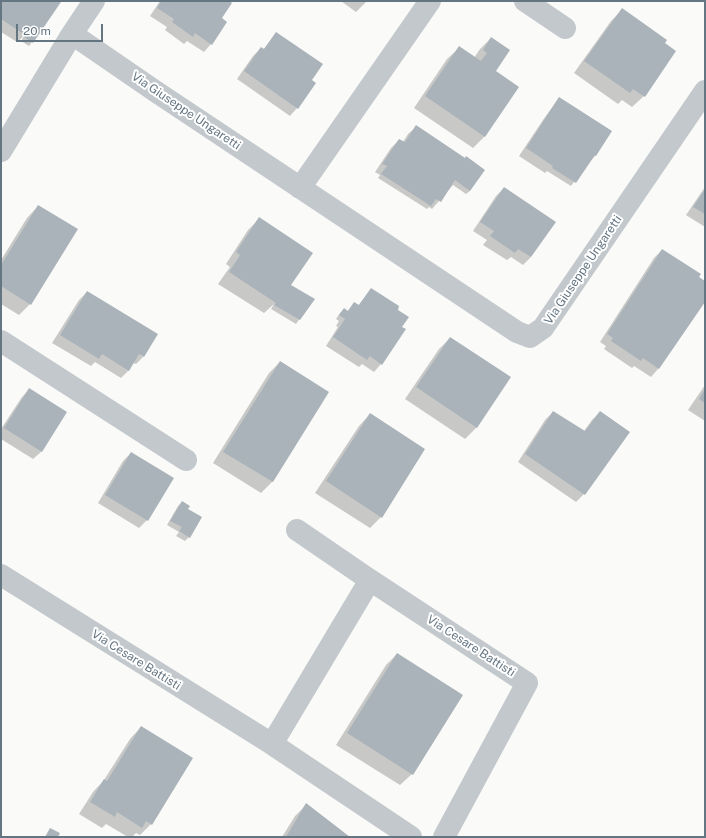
<!DOCTYPE html>
<html>
<head>
<meta charset="utf-8">
<style>
  body { margin:0 }
  #map { position:relative; width:706px; height:838px; overflow:hidden; background:#fafaf8; font-family:"Public Sans",sans-serif }
  canvas { display:block }
  .frame { position:absolute; inset:0; border:2px solid #657683; pointer-events:none }
  .scale { position:absolute; left:16px; top:24px; width:87px; height:18px; box-sizing:border-box; border:2px solid #657683; border-top:0; padding-left:5px; font-size:12px; line-height:14px; white-space:nowrap; color:#657683; -webkit-text-stroke:3px #fff; paint-order:stroke }
</style>
</head>
<body>
<div id="map">
<canvas width="706" height="838"></canvas>
<div class="frame"></div>
<div class="scale">20 m</div>
</div>
<script>
const context = document.querySelector('canvas').getContext('2d');
context.lineJoin = 'round';
function fillPath(path, color) {
  context.fillStyle = color;
  context.fill(path, 'evenodd');
}
function stroke(path, color, width, dash) {
  context.strokeStyle = color;
  context.lineWidth = width;
  context.lineCap = dash ? 'butt' : 'round';
  context.setLineDash(dash || []);
  context.stroke(path);
}
function drawText(font, color, halo, rows, align = 'center') {
  context.font = font + ' "Public Sans",sans-serif';
  context.lineWidth = 4;
  context.setLineDash([]);
  context.textBaseline = 'middle';
  context.strokeStyle = halo;
  context.fillStyle = color;
  for (const [text, x, y, turn = 0] of rows) {
    context.save();
    context.translate(x, y);
    context.rotate((+turn || 0) * Math.PI / 180);
    context.textAlign = isNaN(turn) ? turn : align;
    if (halo) context.strokeText(text, 0, 0);
    context.fillText(text, 0, 0);
    context.restore();
  }
}
fillPath(new Path2D(`
  M 1,1 L 57,1 L 32,42 L 29,46 L 21,41 L 24,36 L 17,42 L 1,32 Z
  M 160,1 L 228,1 L 211,44 L 204,52 L 187,41 L 184,44 L 165,30 L 167,27 L 150,16 Z
  M 341,1 L 367,1 L 356,12 Z
  M 622,10 L 644,96 L 632,107 L 622,100 L 618,104 L 574,73 L 611,21 Z
  M 277,33 L 311,81 L 297,108 L 290,116 L 237,79 L 253,56 L 261,48 L 263,50 Z
  M 491,38 L 494,71 L 485,136 L 473,148 L 414,108 L 447,59 L 459,48 L 474,58 L 480,49 Z
  M 556,102 L 596,155 L 590,161 L 571,186 L 547,171 L 545,173 L 519,156 L 543,120 Z
  M 416,127 L 470,191 L 466,194 L 453,185 L 432,209 L 429,207 L 427,209 L 378,178 L 380,175 L 375,172 L 391,148 L 399,140 L 403,142 L 408,134 Z
  M 705,187 L 705,227 L 686,215 Z
  M 504,188 L 531,257 L 523,265 L 511,257 L 507,260 L 483,245 L 487,240 L 473,231 L 496,196 Z
  M 38,206 L 30,304 L 19,315 L 1,304 L 1,260 L 27,218 Z
  M 260,218 L 290,286 L 313,299 L 296,324 L 271,309 L 274,304 L 264,313 L 218,284 L 230,267 L 226,264 L 248,230 Z
  M 662,250 L 705,282 L 705,300 L 658,369 L 651,377 L 634,366 L 632,368 L 604,349 L 606,346 L 600,342 L 654,258 Z
  M 371,289 L 381,364 L 374,372 L 362,364 L 359,367 L 326,346 L 338,327 L 336,326 L 339,321 L 336,319 L 340,313 L 344,310 L 347,312 L 354,303 L 358,306 Z
  M 87,292 L 143,357 L 136,364 L 133,363 L 129,370 L 121,378 L 95,362 L 91,366 L 52,343 L 79,300 Z
  M 450,338 L 509,378 L 476,428 L 465,439 L 405,399 L 439,349 Z
  M 280,362 L 328,392 L 272,482 L 261,493 L 213,463 L 269,373 Z
  M 705,385 L 705,421 L 688,410 Z
  M 30,389 L 66,412 L 41,452 L 33,459 L 1,439 L 1,429 L 22,397 Z
  M 553,412 L 584,431 L 592,420 L 600,412 L 584,494 L 576,502 L 518,462 L 545,420 Z
  M 370,414 L 381,517 L 370,528 L 315,493 L 359,426 Z
  M 131,453 L 147,520 L 139,528 L 98,503 L 123,461 Z
  M 182,502 L 189,537 L 185,541 L 176,536 L 179,532 L 167,525 L 178,506 Z
  M 397,654 L 412,774 L 400,785 L 336,745 L 386,665 Z
  M 141,727 L 151,824 L 140,835 L 136,833 L 132,837 L 128,837 L 106,824 L 102,828 L 79,814 L 93,792 L 104,780 L 130,739 Z
  M 306,805 L 348,837 L 282,837 L 295,816 Z`), '#0003');
fillPath(new Path2D(`
  M 3,1 L 59,1 L 61,2 L 33,43 L 24,37 L 25,35 L 1,19 L 1,3 Z
  M 161,1 L 230,1 L 232,3 L 222,18 L 227,22 L 212,45 L 195,33 L 193,37 L 172,22 L 174,19 L 157,8 Z
  M 622,8 L 667,40 L 665,43 L 676,51 L 645,97 L 633,89 L 630,93 L 584,61 Z
  M 276,32 L 323,64 L 312,80 L 316,83 L 298,109 L 244,71 L 261,47 L 264,49 Z
  M 491,37 L 510,50 L 496,71 L 519,87 L 485,137 L 425,96 L 459,46 L 481,61 L 487,53 L 483,50 Z
  M 559,97 L 612,131 L 596,156 L 595,155 L 576,183 L 552,168 L 553,166 L 526,148 Z
  M 416,125 L 465,158 L 466,156 L 485,170 L 470,191 L 455,180 L 441,202 L 436,199 L 431,206 L 381,174 L 387,166 L 382,164 L 399,139 L 405,142 Z
  M 504,187 L 556,222 L 531,257 L 518,249 L 515,253 L 490,236 L 494,231 L 480,222 Z
  M 705,189 L 705,214 L 693,207 Z
  M 38,205 L 78,229 L 31,305 L 1,286 L 1,265 Z
  M 259,217 L 313,253 L 291,285 L 315,299 L 300,320 L 274,305 L 276,303 L 229,272 L 240,255 L 236,252 Z
  M 662,249 L 701,274 L 699,277 L 705,281 L 705,302 L 659,369 L 643,358 L 641,361 L 611,341 L 613,338 L 607,334 Z
  M 371,288 L 399,306 L 398,310 L 409,317 L 402,327 L 406,329 L 382,365 L 370,356 L 367,360 L 333,337 L 345,319 L 339,315 L 344,308 L 348,311 L 354,302 L 359,305 Z
  M 87,291 L 158,334 L 144,357 L 139,354 L 129,371 L 102,354 L 99,359 L 60,335 Z
  M 450,337 L 511,377 L 477,428 L 416,387 Z
  M 280,361 L 329,392 L 273,482 L 223,452 Z
  M 29,388 L 67,412 L 42,452 L 4,428 Z
  M 705,389 L 705,403 L 699,399 Z
  M 553,411 L 585,431 L 600,411 L 630,432 L 585,495 L 525,454 Z
  M 370,413 L 425,449 L 382,518 L 326,481 Z
  M 131,452 L 174,478 L 148,521 L 105,495 Z
  M 182,501 L 190,506 L 188,509 L 202,517 L 190,538 L 179,531 L 182,527 L 170,521 Z
  M 397,653 L 463,695 L 413,775 L 347,733 Z
  M 141,726 L 193,758 L 152,825 L 146,821 L 142,828 L 117,812 L 115,817 L 90,802 L 104,779 L 107,781 Z
  M 306,803 L 350,837 L 286,837 Z
  M 50,828 L 60,833 L 58,837 L 45,837 Z`), '#aab3b9');
stroke(new Path2D(`
  M 525,1 L 565,28
  M 72,34 L 155,91 L 517,332 L 530,337 L 543,328 L 705,91
  M 1,151 L 72,34 L 94,1
  M 300,188 L 430,1
  M 1,341 L 186,460
  M 297,530 L 370,580
  M 1,575 L 272,744 L 411,837
  M 272,744 L 370,580 L 527,683 L 444,837`), '#c3c8cc', 22);
drawText('12px', '#657683', '#fff', [
  ["Via Giuseppe Ungaretti",186,111,34],
  ["Via Giuseppe Ungaretti",583,270,-56],
  ["Via Cesare Battisti",471,646,33],
  ["Via Cesare Battisti",136,660,32]
]);
</script>
</body>
</html>
